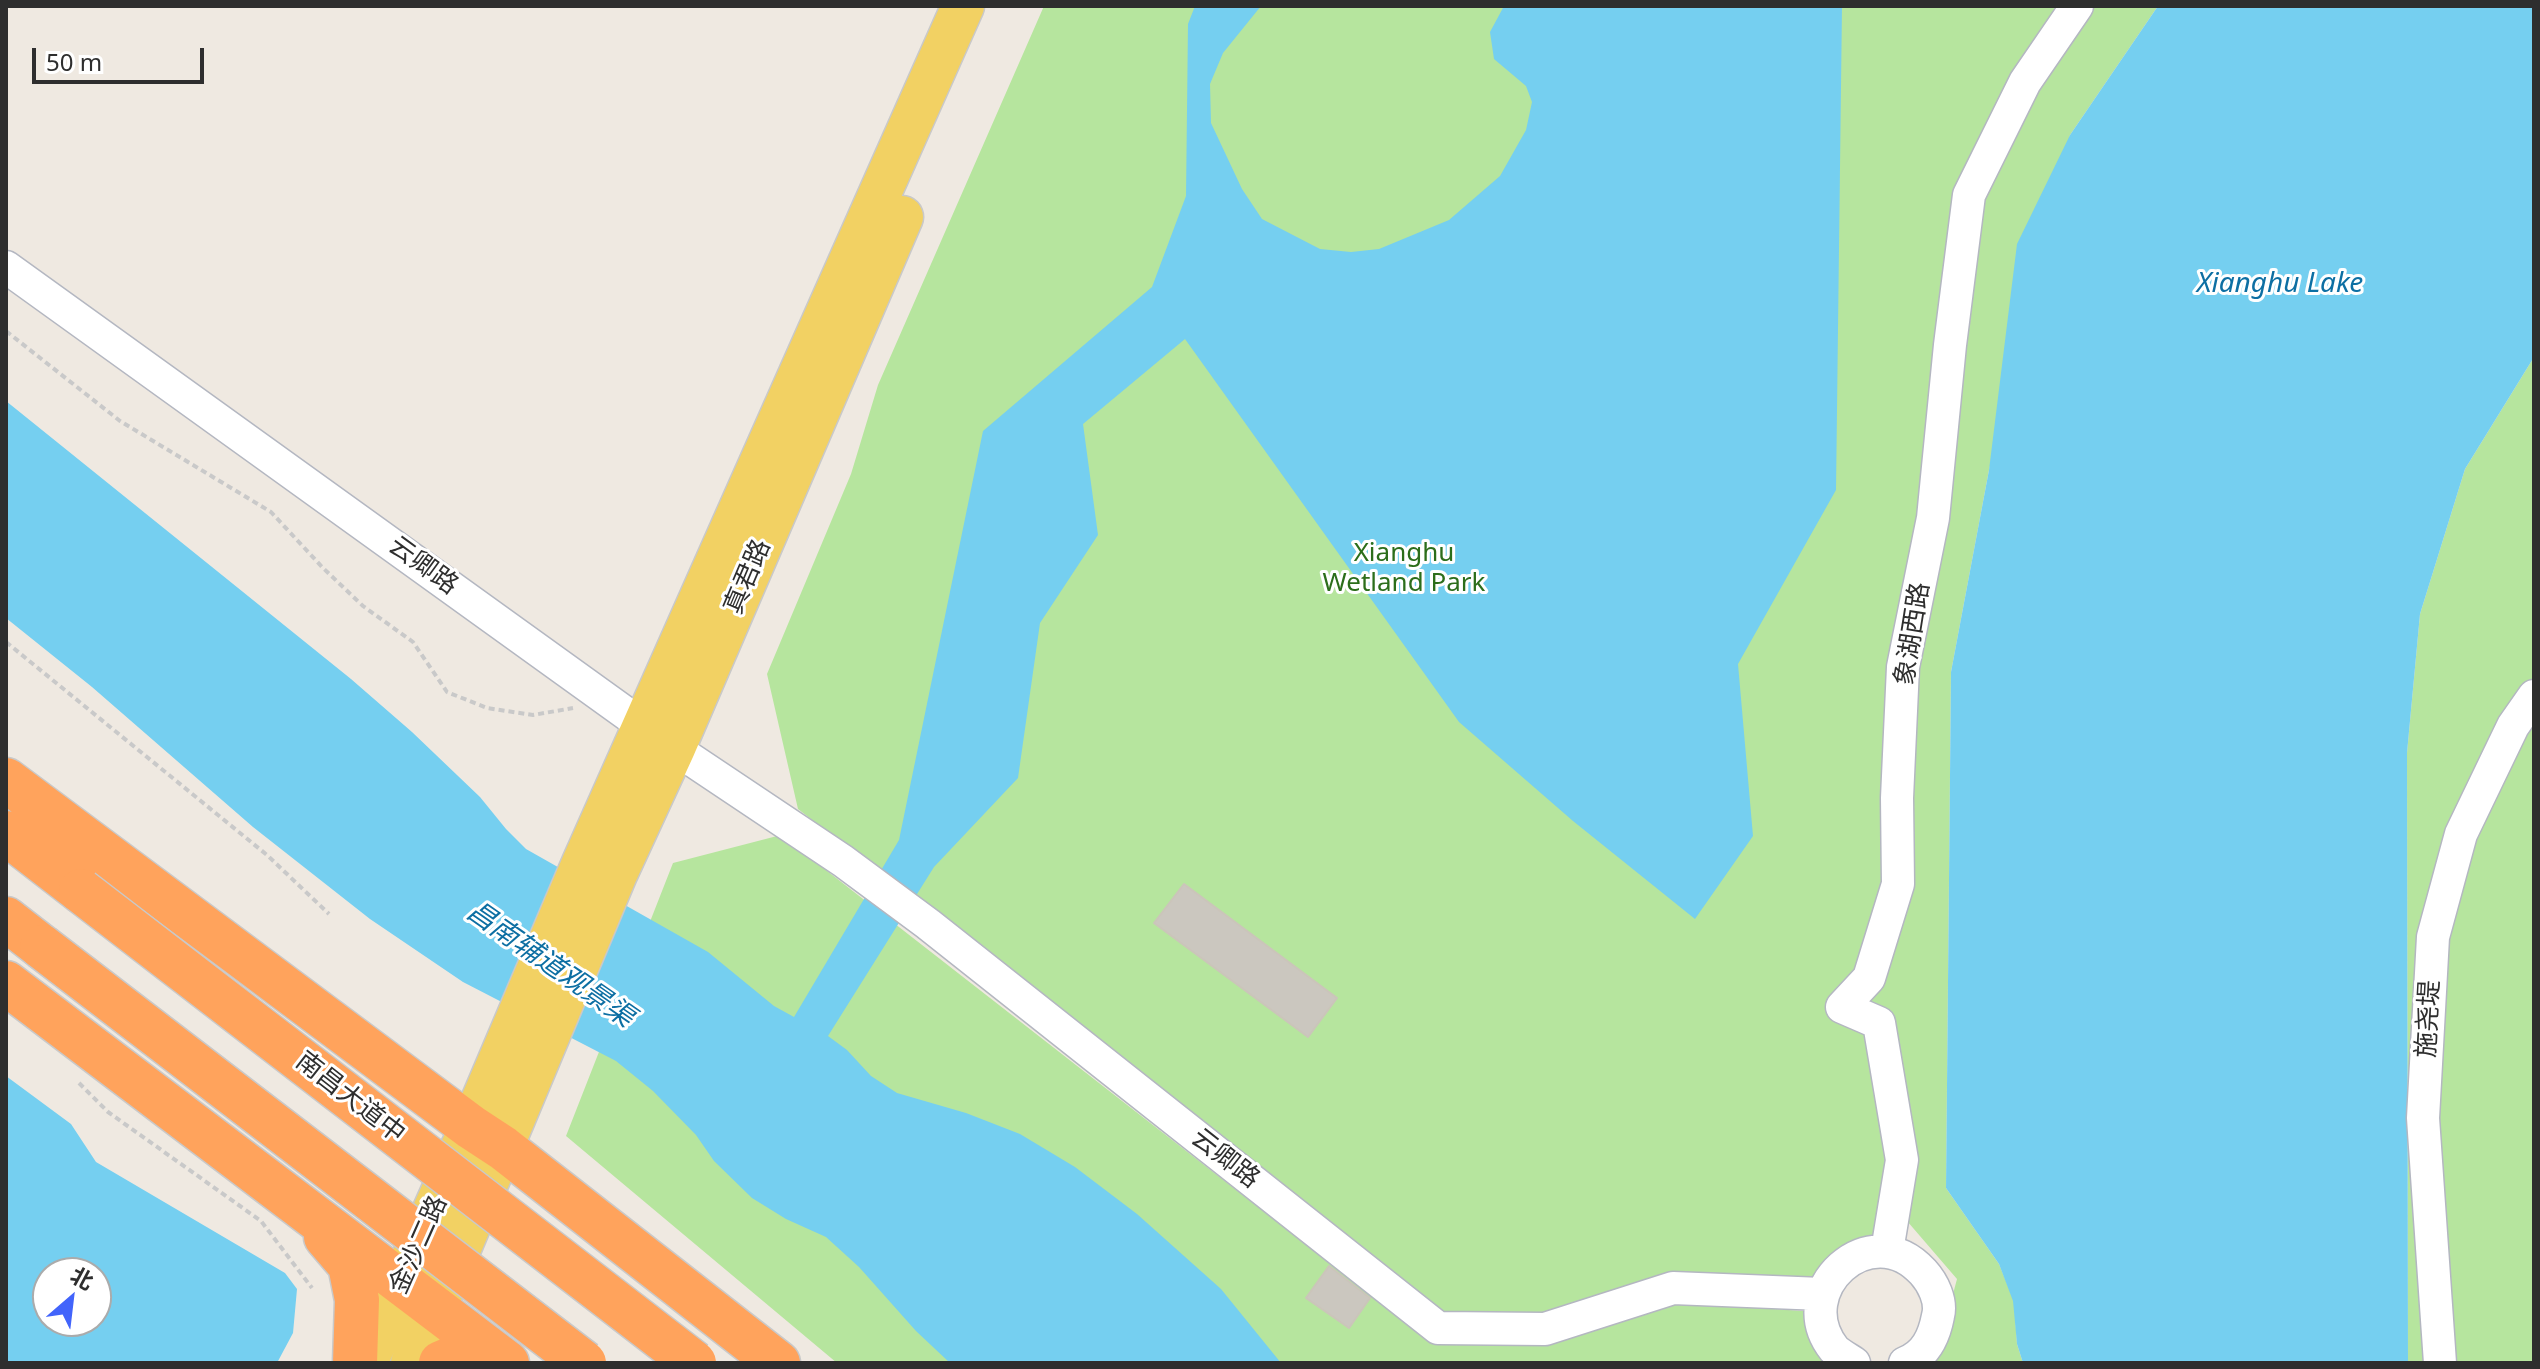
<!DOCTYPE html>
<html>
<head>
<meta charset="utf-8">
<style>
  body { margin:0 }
  #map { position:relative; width:2540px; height:1369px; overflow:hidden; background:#efe9e1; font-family:"Noto Sans","Noto Sans SC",sans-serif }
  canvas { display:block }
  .frame { position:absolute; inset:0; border:8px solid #2e2e2e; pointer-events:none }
  .north { position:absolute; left:32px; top:1257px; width:80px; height:80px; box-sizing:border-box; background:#fff; border:2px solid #ababab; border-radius:50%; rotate:28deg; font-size:22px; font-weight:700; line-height:32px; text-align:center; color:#2e2e2e }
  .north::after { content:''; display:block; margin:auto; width:28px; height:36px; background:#4264fb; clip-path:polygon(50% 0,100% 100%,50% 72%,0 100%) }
  .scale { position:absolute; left:32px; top:48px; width:172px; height:36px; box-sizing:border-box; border:4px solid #2e2e2e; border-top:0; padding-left:10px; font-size:24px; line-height:28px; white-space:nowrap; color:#2e2e2e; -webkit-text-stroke:6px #fff; paint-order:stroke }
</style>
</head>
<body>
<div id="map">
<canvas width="2540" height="1369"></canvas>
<div class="frame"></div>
<div class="north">北</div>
<div class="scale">50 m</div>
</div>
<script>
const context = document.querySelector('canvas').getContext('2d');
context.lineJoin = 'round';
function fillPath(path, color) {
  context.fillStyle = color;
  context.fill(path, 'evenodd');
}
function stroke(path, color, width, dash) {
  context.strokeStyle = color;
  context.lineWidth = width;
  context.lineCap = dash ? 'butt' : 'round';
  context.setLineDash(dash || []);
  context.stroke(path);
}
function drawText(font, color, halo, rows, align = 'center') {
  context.font = font + ' "Noto Sans","Noto Sans SC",sans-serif';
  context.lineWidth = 6;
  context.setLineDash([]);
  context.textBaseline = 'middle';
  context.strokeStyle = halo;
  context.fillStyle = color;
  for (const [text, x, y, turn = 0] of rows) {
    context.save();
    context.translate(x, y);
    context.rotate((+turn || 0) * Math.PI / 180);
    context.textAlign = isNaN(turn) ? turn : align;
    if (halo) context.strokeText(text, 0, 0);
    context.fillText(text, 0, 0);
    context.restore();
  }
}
fillPath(new Path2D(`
  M 1044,6 L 2158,6 L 2070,135 L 1989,470 L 1951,672 L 1946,1188 L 1999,1264 L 2014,1301 L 2017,1344 L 2023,1363 L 1924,1363 L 1940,1343 L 1957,1279 L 1901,1214 L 1807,1283 L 1461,1326 L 798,809 L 767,674 L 851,474 L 878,385 Z
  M 2534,357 L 2534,1363 L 2408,1363 L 2407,753 L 2420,614 L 2465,469 Z
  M 781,835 L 1426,1338 L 1674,1302 L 1803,1311 L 1840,1363 L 837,1363 L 566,1136 L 673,863 Z`), '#b6e59e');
fillPath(new Path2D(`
  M 1195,6 L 1261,6 L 1223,53 L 1210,84 L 1211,123 L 1242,189 L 1262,219 L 1320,249 L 1351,252 L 1379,249 L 1449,220 L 1500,176 L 1526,130 L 1532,102 L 1526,86 L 1494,59 L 1490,32 L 1504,6 L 1842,6 L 1836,490 L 1738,664 L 1753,836 L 1695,919 L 1573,821 L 1459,722 L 1185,339 L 1083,424 L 1098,535 L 1040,623 L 1018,778 L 934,867 L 828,1036 L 847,1050 L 871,1076 L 897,1093 L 966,1113 L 1020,1134 L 1075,1167 L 1137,1214 L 1221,1289 L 1281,1363 L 950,1363 L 916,1331 L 859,1267 L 826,1237 L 786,1219 L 752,1198 L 714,1161 L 696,1135 L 653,1091 L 616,1061 L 463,982 L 370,919 L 253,827 L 92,687 L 6,618 L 6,401 L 351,679 L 412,732 L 480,797 L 506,829 L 526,849 L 708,952 L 774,1006 L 794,1017 L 899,840 L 983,431 L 1152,287 L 1186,196 L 1188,24 Z
  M 2158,6 L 2534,6 L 2534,357 L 2465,469 L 2420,614 L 2407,753 L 2408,1363 L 2023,1363 L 2017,1344 L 2013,1301 L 1999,1264 L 1946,1188 L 1951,672 L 1989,470 L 2017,244 L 2070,135 Z
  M 6,1076 L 71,1124 L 96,1162 L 285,1273 L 297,1289 L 293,1333 L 277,1363 L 6,1363 ZM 48,1273 L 96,1273 L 96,1321 L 48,1321 Z`), '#75cff0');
const building = new Path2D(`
  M 1184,884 L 1337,998 L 1308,1037 L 1154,923 Z
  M 1329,1266 L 1370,1298 L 1349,1328 L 1306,1298 Z`);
fillPath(building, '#cbc7bf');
stroke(building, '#cbc5ba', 2);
const minor = new Path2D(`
  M 6,267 L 674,748 L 843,861 L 928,924 L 1438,1328 L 1545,1329 L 1673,1288 L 1822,1294
  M 1887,1251 L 1902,1160 L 1879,1023 L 1842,1007 L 1869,978 L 1898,884 L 1897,798 L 1903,667 L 1933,518 L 1950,345 L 1969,195 L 2025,82 L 2077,6
  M 1854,1363 C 1848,1359 1839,1354 1834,1349 C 1788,1291 1870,1214 1923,1272 C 1933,1283 1942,1301 1938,1316 C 1934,1337 1926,1355 1905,1363
  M 2440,1363 L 2423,1118 L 2433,937 L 2461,834 L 2513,726 L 2534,696`);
const major = new Path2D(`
  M 366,1363 L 471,1127 L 583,863 L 963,6
  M 412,1363 L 616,874 L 674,748 L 902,217`);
const highway = new Path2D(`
  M 6,780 L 471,1127 L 503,1148 L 778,1363
  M 6,833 L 81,891
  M 6,919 L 42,947
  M 6,983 L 507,1363
  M 326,1237 L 350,1265 L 357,1300 L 355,1363
  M 441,1363 L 467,1352 L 502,1360`);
stroke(minor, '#b4b7c1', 35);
stroke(major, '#c9c9c9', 45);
stroke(highway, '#c9c9c9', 47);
stroke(new Path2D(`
  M 6,331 L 120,421 L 271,512 L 323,568 L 363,606 L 413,642 L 447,692 L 487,708 L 533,715 L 573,708
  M 6,642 L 267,855 L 329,914
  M 79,1083 L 108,1112 L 261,1221 L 312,1288`), '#c9c9c9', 4, [6, 4]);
stroke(minor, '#fff', 32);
stroke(major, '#f2d163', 42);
stroke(highway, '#ffa35c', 44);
const highwayBridge = new Path2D(`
  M 81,891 L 694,1363
  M 42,947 L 584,1363`);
stroke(highwayBridge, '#c9c9c9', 47, []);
stroke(highwayBridge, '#ffa35c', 44);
drawText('26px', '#2c6e1b', '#fff', [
  ["Xianghu",1404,554],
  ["Wetland Park",1404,584]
]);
drawText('26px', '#2e2e2e', '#fff', [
  ["云卿路",423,566,36],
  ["真君路",748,577,-67],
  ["象湖西路",1913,634,-81],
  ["施尧堤",2429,1019,-87],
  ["南昌大道中",350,1098,38],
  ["云卿路",1225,1159,38],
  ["金沙二路",419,1245,-66]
]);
drawText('italic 28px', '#0d6fa3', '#fff', [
  ["Xianghu Lake",2280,284],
  ["昌南辅道观景渠",550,965,35]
]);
</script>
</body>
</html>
